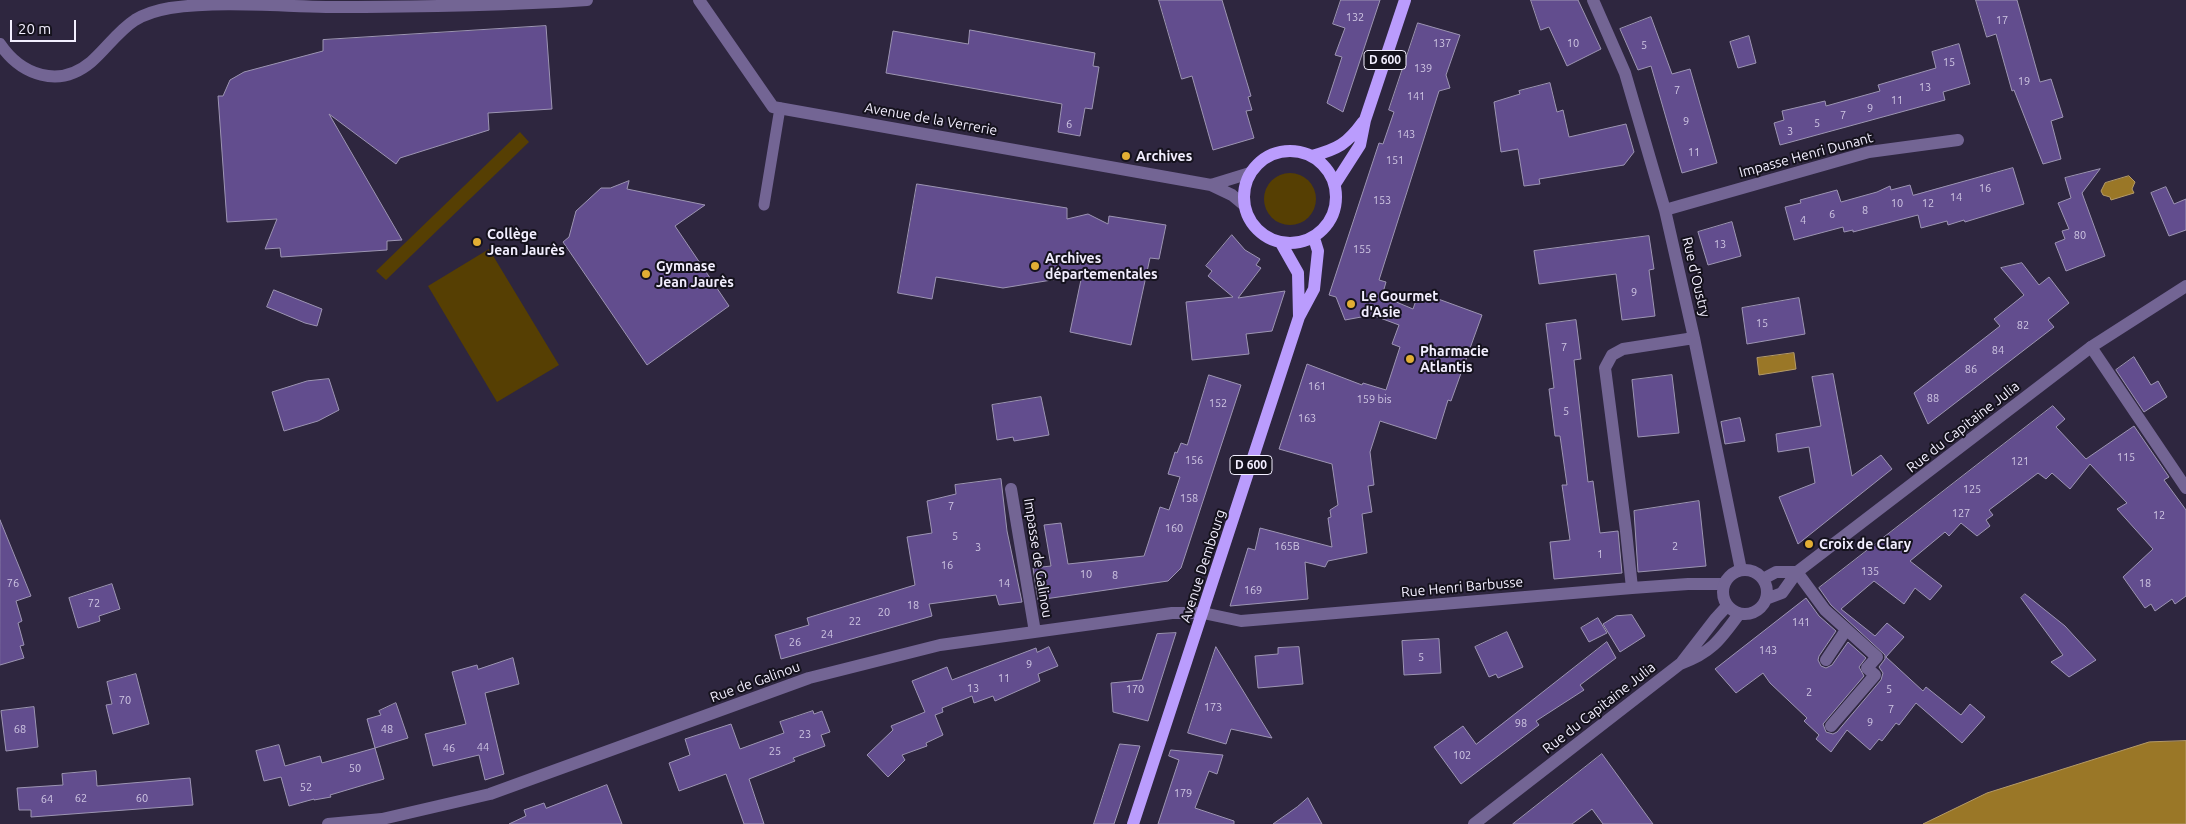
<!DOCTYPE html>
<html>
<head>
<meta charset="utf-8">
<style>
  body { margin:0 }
  #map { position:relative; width:2186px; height:824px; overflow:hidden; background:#2e263f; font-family:Ubuntu,sans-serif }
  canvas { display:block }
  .scale { position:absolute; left:10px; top:20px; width:66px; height:22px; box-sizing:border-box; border:2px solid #f3efff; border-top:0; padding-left:6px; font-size:15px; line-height:18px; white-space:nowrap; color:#f3efff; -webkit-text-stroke:4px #15121d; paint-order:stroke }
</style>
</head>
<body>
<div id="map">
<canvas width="2186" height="824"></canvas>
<div class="scale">20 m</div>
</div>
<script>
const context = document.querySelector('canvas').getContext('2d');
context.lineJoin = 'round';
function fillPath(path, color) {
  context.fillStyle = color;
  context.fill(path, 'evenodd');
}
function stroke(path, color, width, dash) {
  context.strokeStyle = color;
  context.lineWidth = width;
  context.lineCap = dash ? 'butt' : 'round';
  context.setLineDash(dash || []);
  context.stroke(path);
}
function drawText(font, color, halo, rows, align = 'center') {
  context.font = font + ' Ubuntu,sans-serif';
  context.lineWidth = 4;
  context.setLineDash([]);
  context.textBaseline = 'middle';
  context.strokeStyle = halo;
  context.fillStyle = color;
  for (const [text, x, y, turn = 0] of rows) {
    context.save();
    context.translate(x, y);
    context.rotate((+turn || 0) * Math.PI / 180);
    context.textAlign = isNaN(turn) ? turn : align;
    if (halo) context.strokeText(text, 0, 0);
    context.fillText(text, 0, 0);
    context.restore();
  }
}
fillPath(new Path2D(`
  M 520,132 L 529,142 L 386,280 L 376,271 Z
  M1264 199a26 26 0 1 1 52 0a26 26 0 1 1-52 0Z
  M 489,249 L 559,365 L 497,402 L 428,286 Z`), '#563f03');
const water = new Path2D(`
  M 2129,176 L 2135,182 L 2132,189 L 2134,193 L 2111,200 L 2110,197 L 2103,195 L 2101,191 L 2105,183 Z
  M 1794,353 L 1796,369 L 1759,375 L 1757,358 Z
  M 2186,741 L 2186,824 L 1923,824 L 1987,793 L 2149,742 Z`);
fillPath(water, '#9a7727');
stroke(water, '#b59b68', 1);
const building = new Path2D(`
  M 1159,0 L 1222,0 L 1251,96 L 1248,97 L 1252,110 L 1246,111 L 1254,138 L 1213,150 L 1192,76 L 1182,79 Z
  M 1341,0 L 1380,0 L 1343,112 L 1327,103 L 1342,57 L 1335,55 L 1345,28 L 1333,24 Z
  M 1531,0 L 1578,0 L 1601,49 L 1567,66 L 1549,27 L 1541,30 Z
  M 1976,0 L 2017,0 L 2040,82 L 2051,79 L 2063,117 L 2051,121 L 2061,159 L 2043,164 L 2014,90 L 2012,91 L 1996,34 L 1987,37 Z
  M 1651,17 L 1672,74 L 1690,69 L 1717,163 L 1682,173 L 1651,66 L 1638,70 L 1620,29 Z
  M 1418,23 L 1460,35 L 1446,75 L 1450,88 L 1439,91 L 1379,280 L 1386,282 L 1382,296 L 1413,309 L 1419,292 L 1482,315 L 1451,401 L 1448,400 L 1436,439 L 1380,421 L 1370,452 L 1374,485 L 1368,486 L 1372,512 L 1362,514 L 1367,553 L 1328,561 L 1325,567 L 1305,562 L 1308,599 L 1230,606 L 1248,548 L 1255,550 L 1260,528 L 1332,547 L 1328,518 L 1331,517 L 1330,510 L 1338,505 L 1332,464 L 1279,449 L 1307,364 L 1362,385 L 1363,383 L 1386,390 L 1400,347 L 1392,344 L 1399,325 L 1372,315 L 1345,320 L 1336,297 L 1329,295 L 1379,143 L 1383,144 L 1394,112 L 1389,110 Z
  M 546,26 L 552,109 L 488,113 L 489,130 L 400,158 L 396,164 L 329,114 L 402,240 L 387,241 L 387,250 L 281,257 L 280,248 L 265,249 L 277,219 L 227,222 L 218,96 L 223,96 L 230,80 L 244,72 L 323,51 L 323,40 Z
  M 970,30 L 1095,53 L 1093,66 L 1099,67 L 1092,109 L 1085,108 L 1080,136 L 1058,132 L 1062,104 L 886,73 L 893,31 L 968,44 Z
  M 1749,36 L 1756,63 L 1738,68 L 1730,42 Z
  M 1959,44 L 1970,84 L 1943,92 L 1945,100 L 1780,145 L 1774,123 L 1784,120 L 1782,111 L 1825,101 L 1826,106 L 1880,91 L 1878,85 L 1936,68 L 1932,52 Z
  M 1550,83 L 1557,112 L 1563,110 L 1569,137 L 1626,124 L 1634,152 L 1624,165 L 1539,179 L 1540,184 L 1524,186 L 1518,149 L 1501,152 L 1494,102 L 1520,94 L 1519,91 Z
  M 2013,168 L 2024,204 L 1965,222 L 1964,220 L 1948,225 L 1947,221 L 1921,228 L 1918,215 L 1853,232 L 1853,230 L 1844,232 L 1843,227 L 1794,240 L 1785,207 L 1801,203 L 1800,200 L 1837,190 L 1841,202 L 1877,192 L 1890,186 L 1891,190 L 1910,185 L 1913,195 Z
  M 2100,169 L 2082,193 L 2105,256 L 2066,271 L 2055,243 L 2065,239 L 2062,231 L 2069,229 L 2058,203 L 2071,198 L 2065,178 Z
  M 629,181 L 627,189 L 705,205 L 675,226 L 729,306 L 647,365 L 563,242 L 569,237 L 576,211 L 601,188 L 610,188 Z
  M 917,184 L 1067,208 L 1067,219 L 1088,214 L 1108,224 L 1109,216 L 1166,225 L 1159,259 L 1150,258 L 1131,345 L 1070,332 L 1082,275 L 1003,288 L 936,277 L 932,299 L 898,293 Z
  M 2166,187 L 2174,204 L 2186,199 L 2186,230 L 2169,236 L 2151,193 Z
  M 1732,222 L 1741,256 L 1708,265 L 1698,232 Z
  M 1232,235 L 1245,250 L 1260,259 L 1256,265 L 1261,268 L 1238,298 L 1285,291 L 1272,331 L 1246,334 L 1249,354 L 1192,360 L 1186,302 L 1233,297 L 1208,276 L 1212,271 L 1206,266 Z
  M 1649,236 L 1654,269 L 1649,270 L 1655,316 L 1622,320 L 1616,274 L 1539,284 L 1534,251 Z
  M 2022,263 L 2039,285 L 2049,277 L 2069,303 L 2048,320 L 2054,327 L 1928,424 L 1914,393 L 2000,326 L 1994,319 L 2024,295 L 2001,268 Z
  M 274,290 L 322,309 L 317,326 L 305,323 L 267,307 Z
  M 1799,298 L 1805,334 L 1747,344 L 1742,308 Z
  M 1576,320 L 1581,359 L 1574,360 L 1588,482 L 1593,481 L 1600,533 L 1618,531 L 1622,573 L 1554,579 L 1550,542 L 1570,540 L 1562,485 L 1567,485 L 1560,436 L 1555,436 L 1549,389 L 1554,388 L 1546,324 Z
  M 2134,357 L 2151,385 L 2158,381 L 2167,397 L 2144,412 L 2116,370 Z
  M 1833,374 L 1852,476 L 1881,455 L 1892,469 L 1798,544 L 1779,497 L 1815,483 L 1809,447 L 1778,452 L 1776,434 L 1821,426 L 1812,377 Z
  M 1209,375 L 1241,385 L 1181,568 L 1168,581 L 1038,600 L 1033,568 L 1051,566 L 1044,525 L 1061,523 L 1068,564 L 1144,556 L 1160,507 L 1169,510 L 1180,477 L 1168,474 L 1175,452 L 1177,453 L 1181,443 L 1187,445 Z
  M 1672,375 L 1679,433 L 1638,437 L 1632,380 Z
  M 329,379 L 339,410 L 318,421 L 284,431 L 272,392 L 307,381 Z
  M 1041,397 L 1049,435 L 1014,441 L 1013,437 L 997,440 L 992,405 Z
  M 2053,406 L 2065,419 L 2056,427 L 2086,459 L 2134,426 L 2169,477 L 2164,480 L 2186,510 L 2186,596 L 2175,604 L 2172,599 L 2155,611 L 2151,604 L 2145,608 L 2123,577 L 2153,549 L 2117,509 L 2127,503 L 2090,464 L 2070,489 L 2052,473 L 2046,479 L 2038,473 L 1989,510 L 1993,515 L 1986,520 L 1990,526 L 1977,536 L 1961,523 L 1949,536 L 1945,532 L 1910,561 L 1942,586 L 1930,600 L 1915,588 L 1904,604 L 1874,581 L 1841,609 L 1875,636 L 1887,623 L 1904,637 L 1886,657 L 1923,691 L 1926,687 L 1961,715 L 1970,704 L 1985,717 L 1962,743 L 1916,703 L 1899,725 L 1896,723 L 1882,741 L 1879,739 L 1870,750 L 1847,730 L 1831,752 L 1816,739 L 1819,735 L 1804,721 L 1807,718 L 1770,683 L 1763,673 L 1736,693 L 1715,669 L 1806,598 L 1819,616 L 1836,631 L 1819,656 L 1818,660 L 1821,666 L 1826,668 L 1832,665 L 1848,642 L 1866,658 L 1859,667 L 1864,676 L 1823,724 L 1826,732 L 1833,734 L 1837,732 L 1881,680 L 1883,673 L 1879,667 L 1885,659 L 1885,655 L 1831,605 L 1819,588 Z
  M 1740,418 L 1745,441 L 1725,444 L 1721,422 Z
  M 1001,479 L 1007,531 L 1022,602 L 999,605 L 996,595 L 929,604 L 932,616 L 781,659 L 775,635 L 809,625 L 807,618 L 915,585 L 907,537 L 932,533 L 927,501 L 956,494 L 955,485 Z
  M 1699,501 L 1706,566 L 1638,572 L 1634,511 Z
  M 0,520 L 31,596 L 16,601 L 22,621 L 18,623 L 24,645 L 20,646 L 24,658 L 0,665 Z
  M 112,584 L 120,609 L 99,616 L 100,621 L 78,628 L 69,598 Z
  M 2025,594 L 2065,626 L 2096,660 L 2069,677 L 2051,662 L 2063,655 L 2021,598 Z
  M 1632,615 L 1645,636 L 1620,652 L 1603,624 L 1616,616 Z
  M 1598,618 L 1607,633 L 1589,642 L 1581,628 Z
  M 1507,632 L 1523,667 L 1498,678 L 1496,674 L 1489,677 L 1475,647 Z
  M 1176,633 L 1148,721 L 1113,712 L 1111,683 L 1142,680 L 1157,634 Z
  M 1439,639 L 1441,673 L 1404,675 L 1402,641 Z
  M 1607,642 L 1616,658 L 1580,685 L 1584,690 L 1536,721 L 1539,725 L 1461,784 L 1434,747 L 1463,726 L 1476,744 Z
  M 1049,647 L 1058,666 L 1038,674 L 1040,681 L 995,701 L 993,696 L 974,703 L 972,696 L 942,708 L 943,712 L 935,715 L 943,735 L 926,743 L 927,746 L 902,755 L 905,760 L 888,777 L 867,755 L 893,730 L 891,726 L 925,712 L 912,681 L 947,667 L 952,680 L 1036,648 L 1037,652 Z
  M 1216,647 L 1242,689 L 1272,738 L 1231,729 L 1226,744 L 1188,733 Z
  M 1299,647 L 1303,684 L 1258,688 L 1255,656 L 1278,654 L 1278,648 Z
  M 513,658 L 519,684 L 485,693 L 504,774 L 485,780 L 479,755 L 433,766 L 425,734 L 466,724 L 452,672 L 477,665 L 478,669 Z
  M 136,674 L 149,724 L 113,734 L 106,705 L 112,704 L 107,682 Z
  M 396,703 L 408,738 L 375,748 L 367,719 L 381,715 L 379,711 Z
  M 34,707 L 38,747 L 6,751 L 1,711 Z
  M 813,711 L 814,714 L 822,711 L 830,732 L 821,735 L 825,746 L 793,758 L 795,761 L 749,779 L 764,824 L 744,824 L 726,774 L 679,791 L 669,763 L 690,755 L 685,739 L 731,724 L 740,749 L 784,733 L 780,722 Z
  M 1120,744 L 1140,746 L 1114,824 L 1094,824 Z
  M 279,745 L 285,766 L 320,756 L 322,763 L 375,748 L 384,779 L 330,795 L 331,797 L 314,800 L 314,799 L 289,806 L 281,777 L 264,781 L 256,751 Z
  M 1171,750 L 1223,755 L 1217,774 L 1209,771 L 1195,808 L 1234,821 L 1234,824 L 1158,824 L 1179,760 L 1169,756 Z
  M 1602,754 L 1653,824 L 1603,824 L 1592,809 L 1572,824 L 1513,824 Z
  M 96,771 L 97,786 L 190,778 L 193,805 L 31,817 L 31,810 L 19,810 L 17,788 L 63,785 L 62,774 Z
  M 607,785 L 622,824 L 509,824 L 526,816 L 524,810 L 544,803 L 546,808 Z
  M 1308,798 L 1322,824 L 1273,824 L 1297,807 Z`);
fillPath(building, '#624d8e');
stroke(building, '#9d95b3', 1);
stroke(new Path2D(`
  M 764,205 L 780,108`), '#736594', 11);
stroke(new Path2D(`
  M 699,0 L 773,107 L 1211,185 L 1232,195 L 1244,205
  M 1593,0 L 1625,73 L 1665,210 L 1694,338 L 1741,570
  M 0,44 C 21,75 59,89 91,62 C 106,49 118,31 135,20 C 145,14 158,10 170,8 C 220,1 275,6 326,7 C 413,7 500,6 587,0
  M 1211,185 L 1250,173
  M 1665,210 L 1869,152 L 1958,140
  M 2091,347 L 2186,488
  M 1011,489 L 1035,632
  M 1797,572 L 1825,610 L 1877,657 L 1867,668 L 1875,675 L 1831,726
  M 1632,588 L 1626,531 L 1605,368 L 1612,355 L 1623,349 L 1694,338
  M 1826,660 L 1846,630
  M 328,824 L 382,819 L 490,794 L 809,678 L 940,645 L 1172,613 L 1203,613 L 1241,621 L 1632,588 L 1688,584 L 1723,584`), '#736594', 12);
stroke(new Path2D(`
  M1723 592a22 22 0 1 1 44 0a22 22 0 1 1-44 0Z
  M 1763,579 L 1776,572 L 1797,572
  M 1766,599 L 1782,593 L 1797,572 L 2091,347 L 2186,286
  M 1682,662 L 1716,618 L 1727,606
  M 1474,824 L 1680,664 C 1711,653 1720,640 1739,614`), '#736594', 12);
stroke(new Path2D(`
  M1244 197a46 46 0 1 1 92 0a46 46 0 1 1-92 0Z
  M 1312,156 C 1338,149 1347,144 1363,122
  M 1335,184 L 1360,145 L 1365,120 L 1405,0
  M 1281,243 L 1298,273 L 1299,316
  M 1133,824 L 1299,317 L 1314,289 L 1318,251 L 1314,238`), '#ba9cfd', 12);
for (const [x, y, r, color] of [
  [1126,156,5,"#e2ae34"],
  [477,242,5,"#e2ae34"],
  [1035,266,5,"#e2ae34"],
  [646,274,5,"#e2ae34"],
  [1351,304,5,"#e2ae34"],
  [1410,359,5,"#e2ae34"],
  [1809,544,5,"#e2ae34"]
]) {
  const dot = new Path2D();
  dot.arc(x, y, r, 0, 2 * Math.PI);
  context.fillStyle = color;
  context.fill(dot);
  stroke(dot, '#15121d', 2);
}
drawText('11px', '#cfc6e3', null, [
  ["132",1355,17],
  ["17",2002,20],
  ["137",1442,43],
  ["10",1573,43],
  ["5",1644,45],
  ["15",1949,62],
  ["139",1423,68],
  ["19",2024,81],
  ["13",1925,87],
  ["7",1677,90],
  ["141",1416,96],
  ["11",1897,100],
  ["9",1870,108],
  ["7",1843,115],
  ["9",1686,121],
  ["5",1817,123],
  ["6",1069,124],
  ["3",1790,131],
  ["143",1406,134],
  ["11",1694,152],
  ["151",1395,160],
  ["16",1985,188],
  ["14",1956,197],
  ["153",1382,200],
  ["10",1897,203],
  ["12",1928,203],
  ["8",1865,210],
  ["6",1832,214],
  ["4",1803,220],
  ["80",2080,235],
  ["13",1720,244],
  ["155",1362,249],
  ["9",1634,292],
  ["15",1762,323],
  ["82",2023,325],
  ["7",1564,347],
  ["84",1998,350],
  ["86",1971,369],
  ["161",1317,386],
  ["88",1933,398],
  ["159 bis",1374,399],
  ["152",1218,403],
  ["5",1566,411],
  ["163",1307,418],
  ["115",2126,457],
  ["156",1194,460],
  ["121",2020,461],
  ["125",1972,489],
  ["158",1189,498],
  ["7",951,506],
  ["127",1961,513],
  ["12",2159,515],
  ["160",1174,528],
  ["5",955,536],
  ["165B",1287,546],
  ["2",1675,546],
  ["3",978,547],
  ["1",1600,554],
  ["16",947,565],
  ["135",1870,571],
  ["10",1086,574],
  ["8",1115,575],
  ["76",13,583],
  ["14",1004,583],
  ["18",2145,583],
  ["169",1253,590],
  ["72",94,603],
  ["18",913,605],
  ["20",884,612],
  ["22",855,621],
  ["141",1801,622],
  ["24",827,634],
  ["26",795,642],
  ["143",1768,650],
  ["5",1421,657],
  ["9",1029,664],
  ["11",1004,678],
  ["13",973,688],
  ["170",1135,689],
  ["5",1889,689],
  ["2",1809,692],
  ["70",125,700],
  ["173",1213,707],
  ["7",1891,709],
  ["9",1870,722],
  ["98",1521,723],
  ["68",20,729],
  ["48",387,729],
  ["23",805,734],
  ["44",483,747],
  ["46",449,748],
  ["25",775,751],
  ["102",1462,755],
  ["50",355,768],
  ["52",306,787],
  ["179",1183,793],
  ["62",81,798],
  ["60",142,798],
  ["64",47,799]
]);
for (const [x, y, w] of [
  [1385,60,42],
  [1251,465,42]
]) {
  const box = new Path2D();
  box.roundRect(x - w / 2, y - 9.5, w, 19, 4);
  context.fillStyle = '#15121d';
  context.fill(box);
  stroke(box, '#f3efff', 1);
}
drawText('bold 12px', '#f3efff', null, [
  ["D 600",1385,60],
  ["D 600",1251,465]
]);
drawText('14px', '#f3efff', '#15121d', [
  ["Avenue de la Verrerie",931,119,10],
  ["Impasse Henri Dunant",1806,155,-15],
  ["Rue d'Oustry",1696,277,77],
  ["Rue du Capitaine Julia",1963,427,-38],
  ["Impasse de Galinou",1038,558,81],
  ["Avenue Dembourg",1203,566,-72],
  ["Rue Henri Barbusse",1462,587,-5],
  ["Rue de Galinou",755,682,-20],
  ["Rue du Capitaine Julia",1599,708,-38]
]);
drawText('bold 14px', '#f3efff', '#15121d', [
  ["Archives",1136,156],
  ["Collège",487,234],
  ["Jean Jaurès",487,250],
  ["Archives",1045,258],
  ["départementales",1045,274],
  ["Gymnase",656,266],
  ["Jean Jaurès",656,282],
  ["Le Gourmet",1361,296],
  ["d'Asie",1361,312],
  ["Pharmacie",1420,351],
  ["Atlantis",1420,367],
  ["Croix de Clary",1819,544]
], 'left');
</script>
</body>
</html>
